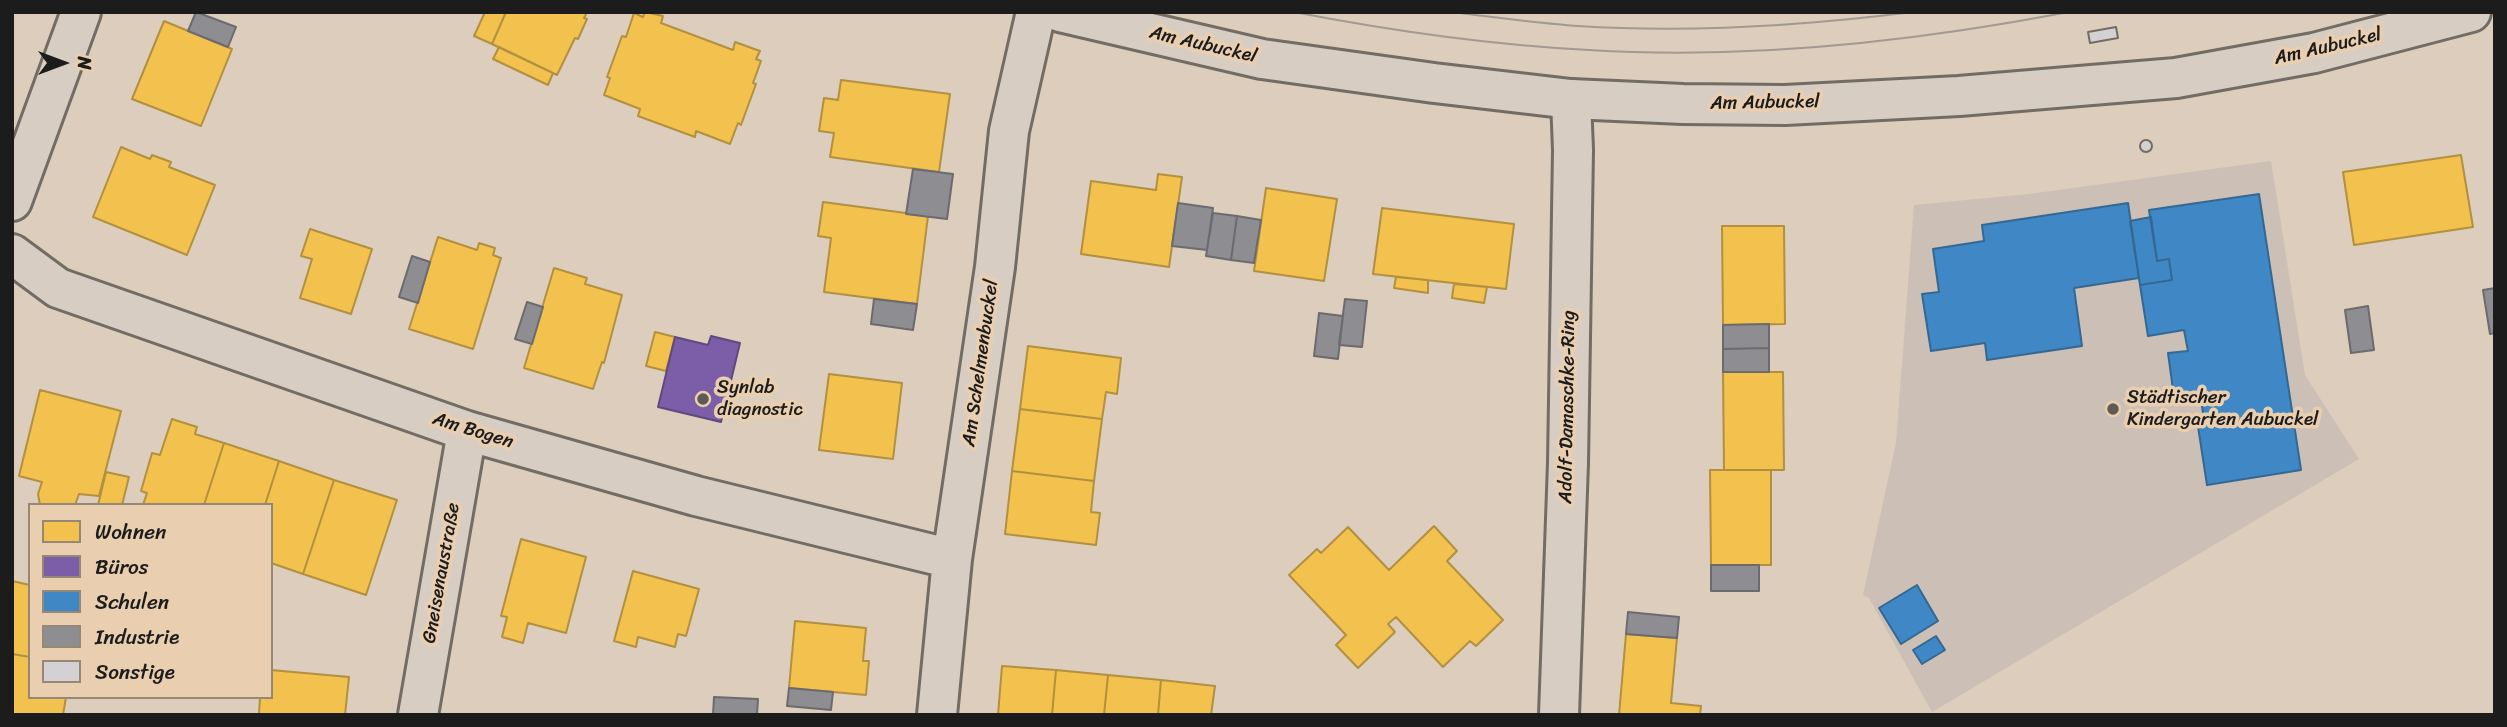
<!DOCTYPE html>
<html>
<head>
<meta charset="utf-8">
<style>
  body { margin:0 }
  #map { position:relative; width:2507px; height:727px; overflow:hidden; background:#dccdbd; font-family:Sriracha,sans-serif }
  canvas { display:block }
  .frame { position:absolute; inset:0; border:14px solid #1c1c1c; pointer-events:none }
  .legend { position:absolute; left:28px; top:503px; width:245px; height:196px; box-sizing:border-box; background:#e9ceb0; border:2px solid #978775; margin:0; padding:9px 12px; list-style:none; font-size:21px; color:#1c1c1c }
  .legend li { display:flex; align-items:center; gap:14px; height:35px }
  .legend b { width:35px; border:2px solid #978775 }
  .north { position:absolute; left:28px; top:28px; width:70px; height:70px; -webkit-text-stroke:5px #e9ceb0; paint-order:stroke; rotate:90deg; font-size:19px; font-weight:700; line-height:28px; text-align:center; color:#1c1c1c }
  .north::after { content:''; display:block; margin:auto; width:24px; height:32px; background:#1c1c1c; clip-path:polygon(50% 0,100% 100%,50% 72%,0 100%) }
</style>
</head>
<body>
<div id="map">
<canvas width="2507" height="727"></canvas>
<div class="frame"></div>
<ul class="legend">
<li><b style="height:19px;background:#f2c14e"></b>Wohnen</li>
<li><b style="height:19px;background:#7b5ea7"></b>Büros</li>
<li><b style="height:19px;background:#3f88c5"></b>Schulen</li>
<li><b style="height:19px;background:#8d8d92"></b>Industrie</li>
<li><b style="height:19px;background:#d4d1d4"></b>Sonstige</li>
</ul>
<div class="north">N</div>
</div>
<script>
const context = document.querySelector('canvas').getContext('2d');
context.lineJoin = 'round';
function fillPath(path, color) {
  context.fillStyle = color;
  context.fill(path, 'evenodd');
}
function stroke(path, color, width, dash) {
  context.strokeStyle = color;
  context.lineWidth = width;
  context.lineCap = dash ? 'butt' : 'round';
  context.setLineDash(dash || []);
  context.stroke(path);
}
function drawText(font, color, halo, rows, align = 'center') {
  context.font = font + ' Sriracha,sans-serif';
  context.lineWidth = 7;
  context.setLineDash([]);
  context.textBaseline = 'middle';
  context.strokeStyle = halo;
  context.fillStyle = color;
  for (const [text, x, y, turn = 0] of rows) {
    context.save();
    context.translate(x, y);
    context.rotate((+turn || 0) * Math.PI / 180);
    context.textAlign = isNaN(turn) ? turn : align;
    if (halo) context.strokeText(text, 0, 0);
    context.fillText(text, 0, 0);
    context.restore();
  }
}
fillPath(new Path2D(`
  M 2271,161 L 2305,375 L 2359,459 L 1932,712 L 1869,598 L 1863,595 L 1896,443 L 1914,205 L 2029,194 Z`), '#ccbfb5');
const homes = new Path2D(`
  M 485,12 L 506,12 L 492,44 L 474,36 Z
  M 506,12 L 587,12 L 584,18 L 587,19 L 578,39 L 575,38 L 557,75 L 492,44 Z
  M 645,12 L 663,16 L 661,23 L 733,50 L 735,42 L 760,51 L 756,59 L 761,61 L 753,83 L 756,84 L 741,125 L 738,123 L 730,144 L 696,131 L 695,137 L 638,116 L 640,109 L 604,95 L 610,78 L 607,77 L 622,36 L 626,37 L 634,13 L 643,17 Z
  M 164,21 L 232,49 L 201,126 L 132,99 Z
  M 499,47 L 553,73 L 548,85 L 493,59 Z
  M 841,80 L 950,94 L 939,172 L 830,157 L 834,133 L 819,131 L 824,98 L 838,100 Z
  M 121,147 L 150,159 L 152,155 L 171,162 L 169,167 L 215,185 L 187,255 L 93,217 Z
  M 2461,155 L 2473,227 L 2354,245 L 2343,172 Z
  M 1158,174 L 1182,177 L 1169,267 L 1081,254 L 1091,181 L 1156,190 Z
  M 1266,188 L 1337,199 L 1324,281 L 1254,271 Z
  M 823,202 L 928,216 L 917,304 L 824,292 L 831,238 L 818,236 Z
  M 1382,208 L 1514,224 L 1506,289 L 1373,274 Z
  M 1722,226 L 1784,226 L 1785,324 L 1723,325 Z
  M 310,229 L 372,249 L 351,314 L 300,298 L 312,259 L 301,256 Z
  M 438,237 L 477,250 L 479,243 L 495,248 L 493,255 L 501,258 L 473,349 L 409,329 Z
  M 554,268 L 587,278 L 585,284 L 622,295 L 604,363 L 602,362 L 593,389 L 524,368 Z
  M 1396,277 L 1428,280 L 1428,293 L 1394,288 Z
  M 1454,284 L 1487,287 L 1484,303 L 1452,298 Z
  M 655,332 L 675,337 L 666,371 L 646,366 Z
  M 1028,346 L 1121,358 L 1117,394 L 1106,392 L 1102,419 L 1020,409 Z
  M 1723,372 L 1783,372 L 1784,470 L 1724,470 Z
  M 829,374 L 902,383 L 893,459 L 819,450 Z
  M 40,390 L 121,411 L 99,496 L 79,494 L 75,505 L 40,505 L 38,494 L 42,482 L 19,476 Z
  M 1020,409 L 1102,419 L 1094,481 L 1012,471 Z
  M 172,419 L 197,427 L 195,434 L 224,443 L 204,505 L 143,505 L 147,493 L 141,491 L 152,453 L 160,455 Z
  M 224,443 L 279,461 L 265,505 L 204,505 Z
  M 279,461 L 334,480 L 303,574 L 271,563 L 271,505 L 265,505 Z
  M 1710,470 L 1771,470 L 1771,565 L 1711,565 Z
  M 1012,471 L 1094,481 L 1091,512 L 1100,513 L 1096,545 L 1005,534 Z
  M 106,472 L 129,477 L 122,505 L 98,505 Z
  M 334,480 L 397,500 L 366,595 L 303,574 Z
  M 1434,526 L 1457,551 L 1447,561 L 1503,620 L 1476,646 L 1470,641 L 1443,667 L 1396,617 L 1388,624 L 1395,632 L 1358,668 L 1336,645 L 1346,635 L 1289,575 L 1317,549 L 1321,553 L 1348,527 L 1389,570 Z
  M 521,539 L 586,557 L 566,633 L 528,623 L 523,643 L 502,637 L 507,617 L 501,616 Z
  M 633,571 L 699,589 L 686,636 L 678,634 L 675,647 L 638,637 L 636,647 L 614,641 Z
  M 12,581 L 30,585 L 30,657 L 12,654 Z
  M 795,621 L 866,628 L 863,661 L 869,661 L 866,695 L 789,688 Z
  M 1626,634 L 1677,638 L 1671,703 L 1701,706 L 1700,715 L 1619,715 Z
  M 12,654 L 30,657 L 30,697 L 66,697 L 63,715 L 12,715 Z
  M 1002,666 L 1056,670 L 1052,715 L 998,715 Z
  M 271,670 L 349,677 L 345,715 L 259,714 L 260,697 L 271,697 Z
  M 1056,670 L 1108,675 L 1104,715 L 1052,715 Z
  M 1108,675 L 1161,680 L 1158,715 L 1104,715 Z
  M 1161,680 L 1215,686 L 1211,715 L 1158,715 Z`);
fillPath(homes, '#f2c14e');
stroke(homes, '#b2903f', 2);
const offices = new Path2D(`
  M 711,336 L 740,343 L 721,422 L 658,407 L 675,337 L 708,345 Z`);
fillPath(offices, '#7b5ea7');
stroke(offices, '#5e4a7d', 2);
const schools = new Path2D(`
  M 2259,194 L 2301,470 L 2207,485 L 2197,420 L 2204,419 L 2201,400 L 2175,404 L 2168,353 L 2188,351 L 2184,330 L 2148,336 L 2140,285 L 2172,280 L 2169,259 L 2157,261 L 2149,210 Z
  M 2128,203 L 2139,278 L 2074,288 L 2082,346 L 1987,360 L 1985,343 L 1931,351 L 1922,294 L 1939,292 L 1933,249 L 1984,241 L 1982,225 Z
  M 2151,217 L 2157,261 L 2169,259 L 2172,280 L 2140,285 L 2130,221 Z
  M 1917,585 L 1938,621 L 1901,644 L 1879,608 Z
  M 1936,636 L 1945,650 L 1922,664 L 1913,650 Z`);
fillPath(schools, '#3f88c5');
stroke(schools, '#346892', 2);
const industry = new Path2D(`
  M 196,12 L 236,27 L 228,47 L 188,31 Z
  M 913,169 L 953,174 L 947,219 L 906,214 Z
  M 1178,203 L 1213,208 L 1207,250 L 1172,246 Z
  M 1213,213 L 1237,216 L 1231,260 L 1206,256 Z
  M 1237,216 L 1261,220 L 1254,263 L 1231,260 Z
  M 412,256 L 430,262 L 418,303 L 399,297 Z
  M 2495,288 L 2495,333 L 2490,334 L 2483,290 Z
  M 874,299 L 917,304 L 913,330 L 871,324 Z
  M 1345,299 L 1367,301 L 1362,347 L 1339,345 Z
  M 527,302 L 543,307 L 532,344 L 515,339 Z
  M 2368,306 L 2374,350 L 2351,353 L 2345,310 Z
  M 1319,313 L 1343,316 L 1338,359 L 1314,356 Z
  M 1769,324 L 1769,348 L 1723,349 L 1723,325 Z
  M 1769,348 L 1769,372 L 1723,372 L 1723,349 Z
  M 1711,565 L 1759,565 L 1759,591 L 1711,591 Z
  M 1628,612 L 1679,617 L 1677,638 L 1626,634 Z
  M 789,688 L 833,692 L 831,710 L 787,706 Z
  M 714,697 L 758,699 L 757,715 L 713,715 Z`);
fillPath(industry, '#8d8d92');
stroke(industry, '#6b6b6f', 2);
const building = new Path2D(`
  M 2116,27 L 2118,38 L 2090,43 L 2088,32 Z
  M2140 146a6 6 0 1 1 12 0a6 6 0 1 1-12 0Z`);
fillPath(building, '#d4d1d4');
stroke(building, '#726c64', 2);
const minor = new Path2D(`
  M 12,201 L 81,12
  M 12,254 L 58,288 L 467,431 L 696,496 L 952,559
  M 418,715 L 467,431
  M 937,715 L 952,559 L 995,267 L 1009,131 L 1036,12
  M 1559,715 L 1568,463 L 1573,150 L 1571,99`);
const secondary = new Path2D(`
  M 1060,12 L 1262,59 L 1434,83 L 1571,99 L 1683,104 L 1785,105 L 1959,96 L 2176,78 L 2314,53 L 2471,12`);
stroke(minor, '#726c64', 44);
stroke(secondary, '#726c64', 44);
stroke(minor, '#d7cdc2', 38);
stroke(secondary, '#d7cdc2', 38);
stroke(new Path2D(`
  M 1294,12 C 1392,31 1490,45 1589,50 C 1749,60 1912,42 2069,12
  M 1451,12 C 1494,17 1536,23 1578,26 C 1690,33 1802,26 1913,12`), '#a29a91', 2);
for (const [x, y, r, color] of [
  [703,399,7,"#5f5a54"],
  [2113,409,7,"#5f5a54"]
]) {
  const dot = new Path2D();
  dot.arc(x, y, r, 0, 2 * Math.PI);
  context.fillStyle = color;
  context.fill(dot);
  stroke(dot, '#e9ceb0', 2.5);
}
drawText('19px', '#1c1c1c', '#e9ceb0', [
  ["Am Aubuckel",1203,45,13],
  ["Am Aubuckel",2328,47,-13],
  ["Am Aubuckel",1765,103,-1],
  ["Am Schelmenbuckel",981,363,-82],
  ["Adolf-Damaschke-Ring",1568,407,-89],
  ["Am Bogen",473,431,17],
  ["Gneisenaustraße",442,573,-80]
]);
drawText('19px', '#1c1c1c', '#e9ceb0', [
  ["Synlab",717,388],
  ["diagnostic",717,410],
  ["Städtischer",2127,398],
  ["Kindergarten Aubuckel",2127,420]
], 'left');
</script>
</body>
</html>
